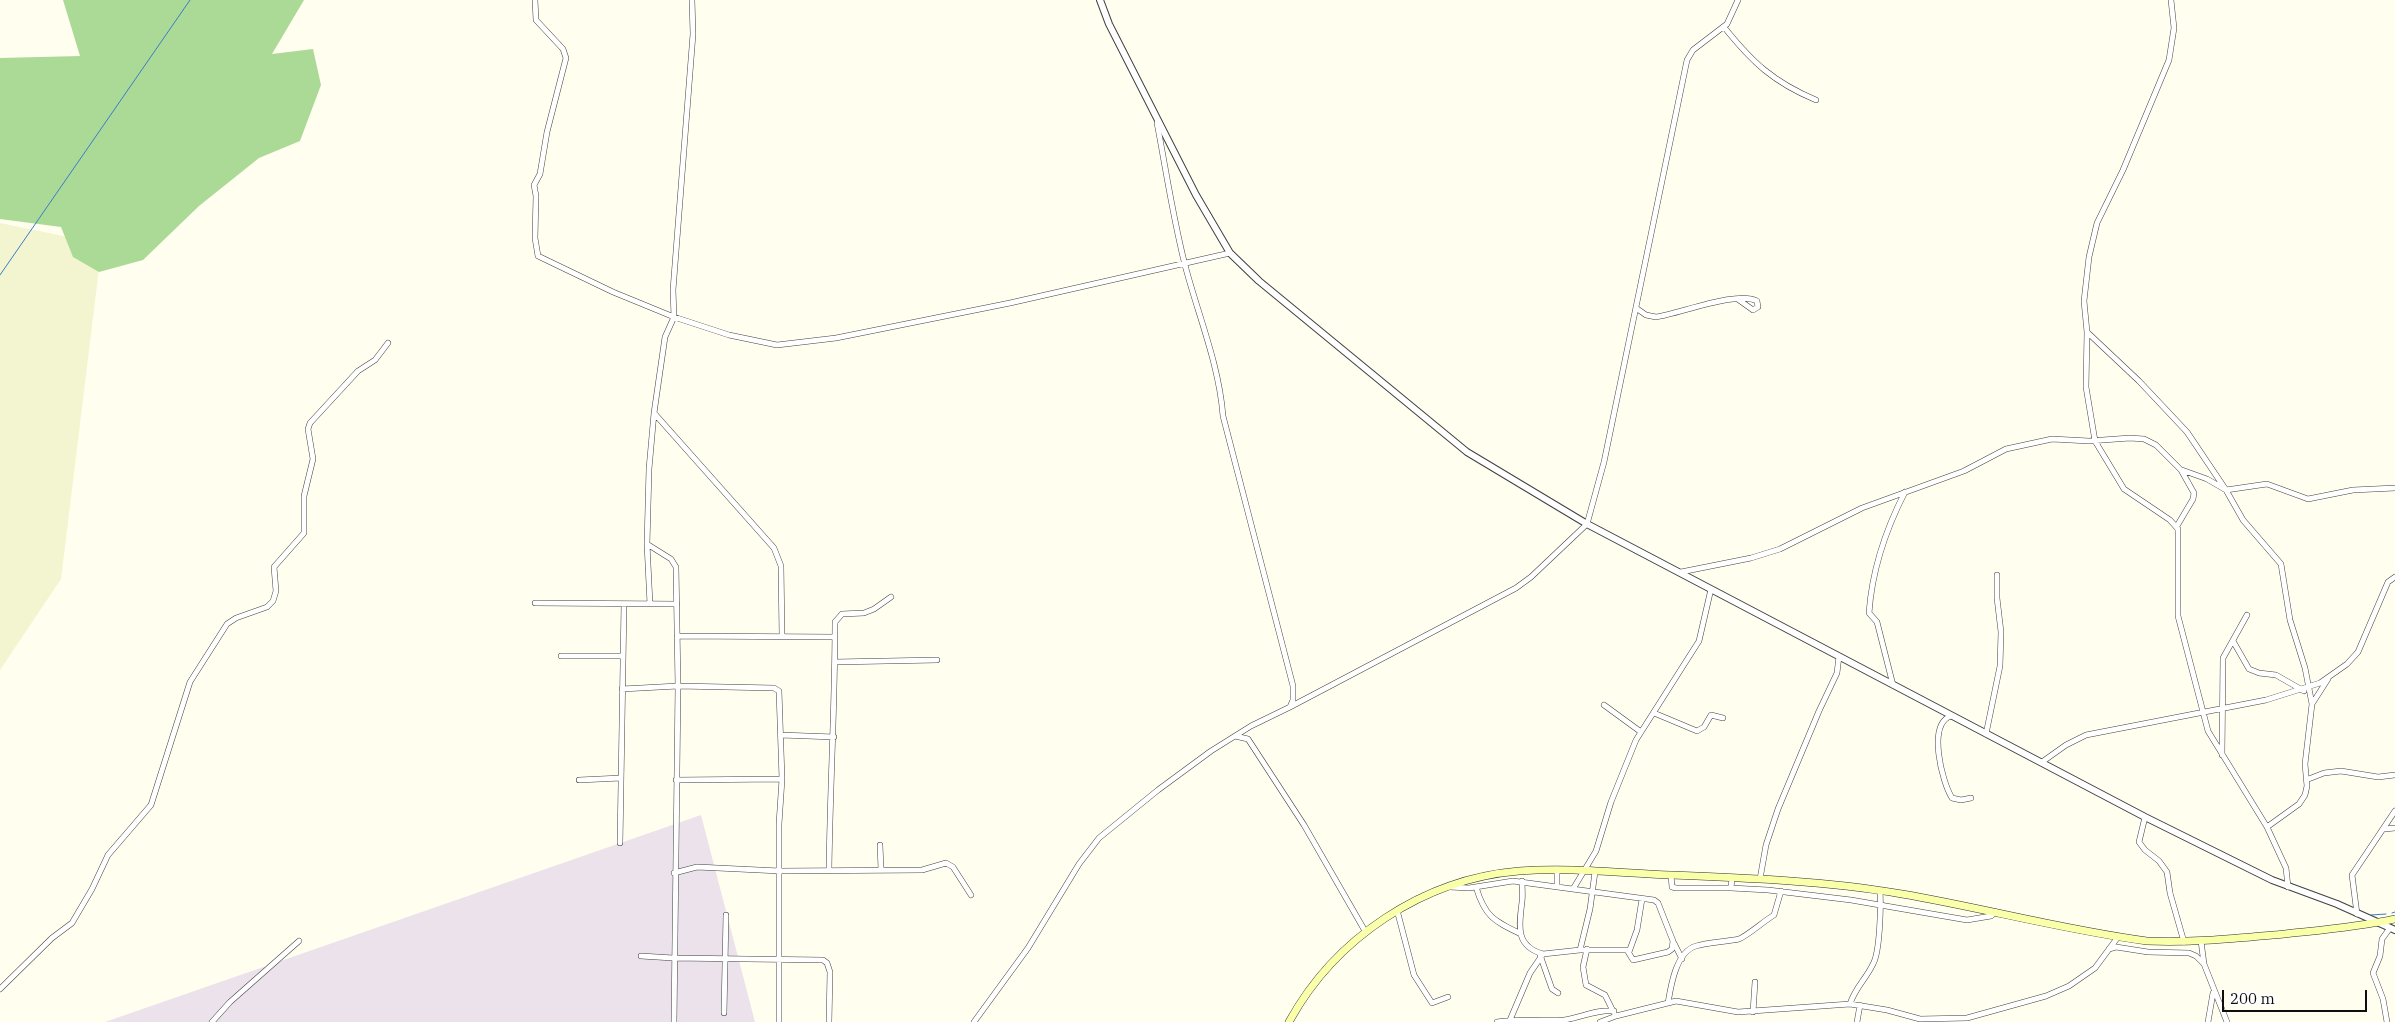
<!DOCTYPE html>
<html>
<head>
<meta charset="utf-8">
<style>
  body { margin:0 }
  #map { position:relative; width:2395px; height:1022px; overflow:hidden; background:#fffeef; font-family:"IBM Plex Serif",serif }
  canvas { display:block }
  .scale { position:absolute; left:2222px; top:990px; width:145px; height:22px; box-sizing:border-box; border:2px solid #0e0e0e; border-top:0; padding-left:6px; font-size:15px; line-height:18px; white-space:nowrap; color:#0e0e0e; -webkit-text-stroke:4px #fff; paint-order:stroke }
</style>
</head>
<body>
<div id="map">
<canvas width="2395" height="1022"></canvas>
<div class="scale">200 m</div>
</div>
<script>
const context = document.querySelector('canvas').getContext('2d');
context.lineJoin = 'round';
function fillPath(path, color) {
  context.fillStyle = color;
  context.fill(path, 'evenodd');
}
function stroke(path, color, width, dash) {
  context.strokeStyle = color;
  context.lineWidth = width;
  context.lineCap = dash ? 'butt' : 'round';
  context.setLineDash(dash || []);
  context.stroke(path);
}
fillPath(new Path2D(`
  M 701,815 L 755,1022 L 105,1022 Z`), '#ece2ec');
fillPath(new Path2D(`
  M 0,223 L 102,244 L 61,579 L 0,670 Z`), '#f2f5cf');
fillPath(new Path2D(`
  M 63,0 L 304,0 L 272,54 L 313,49 L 321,85 L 300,141 L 259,158 L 199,206 L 143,260 L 99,272 L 73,257 L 61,227 L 0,219 L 0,58 L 80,56 Z`), '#abda97');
stroke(new Path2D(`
  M 0,275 L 190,0
  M 2392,913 L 2395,912
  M 2371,915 L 2386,914`), '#3a7bcd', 1);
const minor = new Path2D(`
  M 535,0 L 536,20 L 563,49 L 566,58 L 547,132 L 540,174 L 534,185 L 536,196 L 535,238 L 538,256 L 613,292 L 674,317 L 729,335 L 777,345 L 836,338 L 1010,303 L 1230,253
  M 2171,0 L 2174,28 L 2169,60 L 2123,170 L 2097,223 L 2089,257 L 2084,301 L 2087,332 L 2086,387 L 2095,441 L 2124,489 L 2170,520 L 2178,529 L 2178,616 L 2208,731 L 2267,827 L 2286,868 L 2288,887
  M 1724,27 C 1752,62 1773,82 1816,100
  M 1636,308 L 1646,315 L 1656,317 C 1679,314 1738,290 1757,301 L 1758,307 L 1753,310 L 1739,300
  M 2087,332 L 2139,381 L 2187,432 L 2226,490 L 2243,520 L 2281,564 L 2290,620 L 2305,668 L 2312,704
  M 654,413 L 774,548 L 781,566 L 782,636
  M 2182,470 L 2207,479 L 2226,490 L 2267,484 L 2308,499 L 2353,490 L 2395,488
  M 647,544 L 671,559 L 676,567 L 678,686 L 674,1022
  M 1681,572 L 1751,558 L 1780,549 L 1862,508 L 1964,471 L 2006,449 L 2052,439 L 2089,441 L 2130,438 L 2144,439 L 2156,445 L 2181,470 L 2194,493 L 2193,499 L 2177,526
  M 535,603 L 677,604
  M 650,604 L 647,544 L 649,469 L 654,413 L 665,337 L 674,317 L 673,290 L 693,34 L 692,0
  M 677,636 L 835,637
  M 2233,641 L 2249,669 L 2259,673 L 2276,675 L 2304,691
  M 561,656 L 623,656
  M 835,662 L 937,660
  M 1893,685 L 1877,622 L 1869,613 C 1872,570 1885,531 1905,492
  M 622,689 L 678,686 L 774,688 L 779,691 L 782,779 L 779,824 L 779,1022
  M 1604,705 L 1641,732
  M 1290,707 L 1516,588 L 1531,577 L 1587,524 L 1604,462 L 1687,60 L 1693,50 L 1727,24 L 1738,0
  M 1654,713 L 1697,731 L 1704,727 L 1711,715 L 1723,718
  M 1951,716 C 1927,724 1942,782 1952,798 L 1961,800 L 1971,798
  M 1986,734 L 2000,666 L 2001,632 L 1997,598 L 1997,575
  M 781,735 L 834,737
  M 1235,736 L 1248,739 L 1304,825 L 1365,931
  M 2222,755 L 2223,658 L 2247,615
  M 2042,762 L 2066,745 L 2086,735 L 2266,700 L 2320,683 L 2347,664 L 2358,652 L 2388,582 L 2395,577
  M 579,780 L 621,778
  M 676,780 L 782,779
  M 2306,780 L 2324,773 L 2341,771 L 2378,777 L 2395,775
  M 2145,817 L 2139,842 L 2145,850 L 2159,861 L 2167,872 L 2170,893 L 2184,942
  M 2267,827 L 2299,804 L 2305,795 L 2307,786 L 2305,764 L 2312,704 L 2328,679
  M 2385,829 L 2395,828
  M 620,843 L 624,604
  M 880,845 L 881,869
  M 829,870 C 830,787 835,705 835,622 L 842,614 L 864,613 L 874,609 L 891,597
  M 674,873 L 697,867 L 780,871 L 922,870 L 946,863 L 953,867 L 971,895
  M 1671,875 L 1672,887 L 1676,888 L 1731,888 L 1732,878
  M 1760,879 L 1766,845 L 1778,809 L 1819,711 L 1837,673 L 1839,656
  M 1522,881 C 1522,888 1523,895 1522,902 C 1519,926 1515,946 1543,954
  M 1557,886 L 1557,870
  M 1450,887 L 1469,888 L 1513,881 L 1654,900 L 1658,903 L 1673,941 L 1672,949 L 1668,952 L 1633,960 L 1627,950 L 1580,950 L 1543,954 L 1530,973 L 1510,1020
  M 1476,887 C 1485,917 1494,921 1521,934
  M 1731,888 L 1768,890 L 1851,900 L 1967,920 L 1991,916 L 1996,912
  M 1573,889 L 1596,851 L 1611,802 L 1636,740 L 1699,641 L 1711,589
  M 1397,910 L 1414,975 L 1432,1003 L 1448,997
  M 2357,914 L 2352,875 L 2395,811
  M 2201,941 L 2204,964 L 2227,1022
  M 1674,943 L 1682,959
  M 1587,949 L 1583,967 L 1586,985 L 1605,995 L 1614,1013
  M 2109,949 L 2116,947 L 2148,952 L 2189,953 L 2196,956 L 2204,964
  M 1580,950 L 1590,909 L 1595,872
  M 1629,952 L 1637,930 L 1642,899
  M 1540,955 L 1552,989 L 1558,993
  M 641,956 L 673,958 L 823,960 L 827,963 L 830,972 L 829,1022
  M 0,989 L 52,938 L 72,923 L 92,889 L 108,855 L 151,805 L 190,682 L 227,624 L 236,618 L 267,607 L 273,601 L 276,591 L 274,567 L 304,533 L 304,496 L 313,459 L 308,429 L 310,423 L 358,371 L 375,360 L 388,343
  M 1668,1003 C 1671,985 1676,952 1696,946 C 1710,942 1725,942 1739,939 C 1747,936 1764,921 1774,915 L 1781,891
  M 1850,1004 C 1855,988 1866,979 1873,964 C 1880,952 1881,906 1880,891
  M 1753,1012 L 1755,982
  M 724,1013 L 726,915
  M 212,1022 L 230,1002 L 299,941
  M 974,1022 L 1028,948 L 1079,864 L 1099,838 L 1158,790 L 1211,751 L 1251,726 L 1290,707 L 1293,700 L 1293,686 L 1223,416 C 1219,364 1198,315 1185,265 C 1173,218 1166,170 1157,123
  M 1497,1022 C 1519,1018 1542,1022 1564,1020 C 1580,1018 1597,1009 1614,1011
  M 1600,1022 L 1616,1016 L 1676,1001 L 1738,1012 L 1850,1004 L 1887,1010 L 1920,1019 L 1967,1018 L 2046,996 L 2069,986 L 2095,968 L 2118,937
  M 1857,1022 L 1860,1005
  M 2208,1022 L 2213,993
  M 2387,1022 L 2383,999 L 2373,973 L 2380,956 L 2382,939 L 2390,928`);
const tertiary = new Path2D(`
  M 1100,0 L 1109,24 L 1196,195 L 1230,253 L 1259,281 L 1467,452 L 1587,524 L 2145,817 L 2272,880 L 2337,904 L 2395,930`);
const secondary = new Path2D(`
  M 1289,1022 C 1335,938 1423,879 1519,871 C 1569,867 1621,873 1671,875 C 1748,878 1826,881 1902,894 C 1984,908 2064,930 2147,941 C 2193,943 2239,938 2285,934 C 2322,930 2359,927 2395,919`);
stroke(minor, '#414141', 6);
stroke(tertiary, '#414141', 8);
stroke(secondary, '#303030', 8);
stroke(minor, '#fff', 5);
stroke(tertiary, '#fff', 6);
stroke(secondary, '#faffaa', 7);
</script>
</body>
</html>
